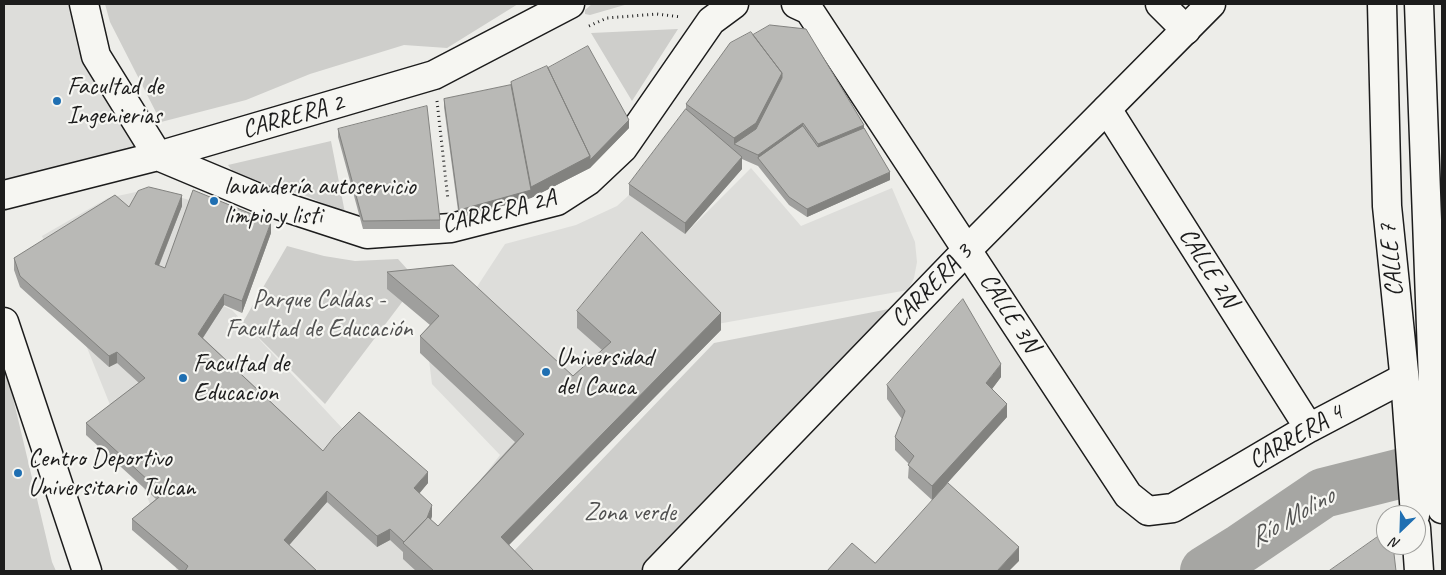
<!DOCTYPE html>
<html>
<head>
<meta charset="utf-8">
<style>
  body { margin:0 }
  #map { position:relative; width:1446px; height:575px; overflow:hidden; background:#edede9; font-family:Caveat,sans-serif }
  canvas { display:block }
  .frame { position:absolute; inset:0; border:5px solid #1c1c1c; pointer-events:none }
  .north { position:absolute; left:1376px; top:505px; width:50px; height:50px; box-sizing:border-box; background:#f6f6f2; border:1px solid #9f9f9c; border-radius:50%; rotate:204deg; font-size:14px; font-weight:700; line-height:20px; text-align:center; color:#1c1c1c }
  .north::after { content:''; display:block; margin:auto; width:18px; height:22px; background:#1f6fb2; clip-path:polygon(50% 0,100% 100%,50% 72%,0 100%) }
</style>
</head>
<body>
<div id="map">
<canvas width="1446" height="575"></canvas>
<div class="frame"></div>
<div class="north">N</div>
</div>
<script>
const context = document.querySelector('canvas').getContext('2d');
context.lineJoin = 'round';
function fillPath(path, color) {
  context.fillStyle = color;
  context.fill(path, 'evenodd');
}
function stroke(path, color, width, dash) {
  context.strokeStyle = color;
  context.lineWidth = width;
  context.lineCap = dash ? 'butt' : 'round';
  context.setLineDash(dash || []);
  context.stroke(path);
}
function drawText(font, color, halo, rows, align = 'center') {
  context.font = font + ' Caveat,sans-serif';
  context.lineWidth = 4.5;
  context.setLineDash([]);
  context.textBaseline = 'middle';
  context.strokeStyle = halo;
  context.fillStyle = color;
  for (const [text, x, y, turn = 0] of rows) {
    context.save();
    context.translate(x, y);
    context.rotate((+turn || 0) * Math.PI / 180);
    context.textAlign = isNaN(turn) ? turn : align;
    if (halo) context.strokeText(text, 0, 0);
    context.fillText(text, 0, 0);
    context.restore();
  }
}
fillPath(new Path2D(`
  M 4,4 L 68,4 L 79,52 L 140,151 L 4,190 Z
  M 751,168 L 801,226 L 892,188 L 915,242 L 917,262 L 914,278 L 908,290 L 706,326 L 491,551 L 511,571 L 177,571 L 42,236 L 108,198 L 150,189 L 193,201 L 165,279 L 232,310 L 440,533 L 500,455 L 432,384 L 429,360 L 505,244 L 576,225 L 617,206 L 629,195 L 685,234 Z`), '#ddddda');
fillPath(new Path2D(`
  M 105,4 L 518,4 L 447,48 L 404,45 L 310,74 L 246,100 L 161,122 L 110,22 Z
  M 592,4 L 628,4 L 590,15 L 585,14 L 585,10 Z
  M 678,29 L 632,101 L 591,33 Z
  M 331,141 L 345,213 L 302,194 L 239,181 L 228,165 Z
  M 287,246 L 324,256 L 355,261 L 398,259 L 418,281 L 325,404 L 243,322 Z
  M 894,308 L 656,571 L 534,571 L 514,551 L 714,343 Z
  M 4,360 L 52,562 L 56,571 L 4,571 Z`), '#cececb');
stroke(new Path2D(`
  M 1205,571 L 1242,548 L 1323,493 L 1442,463`), '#a6a6a3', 50);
const minor = new Path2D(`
  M 84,4 L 96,56 L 158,156 L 263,200 L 367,234 L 451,228 L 557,201 L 588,181 L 623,148 L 711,21 L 734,4
  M 796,4 L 809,10 L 1128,495 L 1148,511 L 1173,508 L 1309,428 L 1404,378
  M 1160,4 L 1186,30
  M 1107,109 L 1309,428
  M 4,195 L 158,156 L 434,75 L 570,4`);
const major = new Path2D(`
  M 1382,4 L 1387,206 L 1406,392 L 1415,515
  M 1419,4 L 1433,381 L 1442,509
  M 4,322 L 87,571
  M 1416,528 L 1419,571
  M 657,571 L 967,250 L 1211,4`);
stroke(minor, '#1c1c1c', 31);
stroke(major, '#1c1c1c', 31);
stroke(new Path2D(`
  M 589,26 L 607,18 L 657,14 L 681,17
  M 437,101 L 448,200`), '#1c1c1c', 3, [1, 4]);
stroke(minor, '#f6f6f2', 28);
stroke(major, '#f6f6f2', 28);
fillPath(new Path2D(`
  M 753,35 L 864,128 L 890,180 L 807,217 L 789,205 L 758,166 L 742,159 L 742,169 L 685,234 L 629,195 L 629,184 L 686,109 L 686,104 Z
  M 548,68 L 629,128 L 590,168 L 531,198 L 459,218 L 444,107 L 444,99 L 511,85 L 511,82 Z
  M 338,129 L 440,220 L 440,229 L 363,229 L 338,137 Z
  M 182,206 L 159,266 L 165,268 L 271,233 L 242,313 L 224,305 L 203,338 L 323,451 L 428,483 L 419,493 L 432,516 L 431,520 L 438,526 L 515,442 L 420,353 L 420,336 L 430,325 L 387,289 L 387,272 L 573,376 L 602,350 L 577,328 L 577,311 L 721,330 L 509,545 L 534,571 L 416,571 L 403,559 L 403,552 L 390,540 L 377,547 L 327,502 L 289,545 L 317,571 L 180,571 L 132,530 L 132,519 L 156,499 L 86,435 L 86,423 L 139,383 L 117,363 L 109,367 L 20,287 L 14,270 L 14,258 L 129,207 Z
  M 1001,377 L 992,389 L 1007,417 L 932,500 L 908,478 L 909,464 L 895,450 L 895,437 L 902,419 L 887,399 L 887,385 Z`), '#9f9f9d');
fillPath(new Path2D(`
  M 782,73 L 782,89 L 756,140 L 734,144 L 734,138 Z
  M 629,120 L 629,128 L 590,168 L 531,198 L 459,218 L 459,210 L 531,190 L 531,187 Z
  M 803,123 L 803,135 L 758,158 L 758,155 Z
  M 864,125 L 864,136 L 818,155 L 818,144 Z
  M 742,157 L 742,169 L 685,234 L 685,223 Z
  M 890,172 L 890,180 L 807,217 L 807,209 Z
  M 182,195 L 182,206 L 155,275 L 155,264 Z
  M 271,222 L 271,233 L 242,313 L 242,301 Z
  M 224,294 L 224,305 L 198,345 L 198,334 Z
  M 721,313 L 721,330 L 501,553 L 501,537 Z
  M 117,352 L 117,363 L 109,367 L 109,356 Z
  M 1001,364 L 1001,377 L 986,397 L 986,383 Z
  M 1007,404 L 1007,417 L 932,500 L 932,486 Z
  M 428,472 L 428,483 L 414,500 L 414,488 Z
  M 327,491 L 327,502 L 284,551 L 284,540 Z
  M 432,505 L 432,516 L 424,538 L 424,527 Z
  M 390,529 L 390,540 L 377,547 L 377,536 Z
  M 1019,547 L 1019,561 L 1009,571 L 997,571 Z`), '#82827f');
const building = new Path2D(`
  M 770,25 L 806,29 L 864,125 L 818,144 L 803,123 L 758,155 L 734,144 L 756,129 L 782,78 L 782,73 L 753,35 Z
  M 751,32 L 782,73 L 756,123 L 734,138 L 686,104 L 730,43 Z
  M 588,46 L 629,120 L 590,160 L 590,156 L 548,68 Z
  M 547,66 L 590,156 L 531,187 L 511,82 Z
  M 511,85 L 531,190 L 459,210 L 444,99 Z
  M 427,106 L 440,220 L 363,221 L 338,129 Z
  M 686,109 L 742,157 L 685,223 L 629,184 Z
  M 803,126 L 818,147 L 864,128 L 890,172 L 807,209 L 789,197 L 758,158 Z
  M 149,187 L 182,195 L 155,264 L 165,268 L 193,190 L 271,222 L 242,301 L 224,294 L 198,334 L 323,451 L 334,437 L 359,412 L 428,472 L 414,488 L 432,505 L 427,518 L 404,542 L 390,529 L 377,536 L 327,491 L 284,540 L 317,571 L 185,571 L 188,566 L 132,519 L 163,494 L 86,423 L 145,378 L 117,352 L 109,356 L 20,276 L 14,258 L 115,195 L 129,207 L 138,191 Z
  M 642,232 L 721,313 L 501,537 L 534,571 L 434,571 L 403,543 L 428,517 L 438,526 L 524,434 L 420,336 L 439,316 L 387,272 L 453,265 L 573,376 L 611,342 L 577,311 Z
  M 963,299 L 1001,364 L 986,383 L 1007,404 L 932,486 L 908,465 L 914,456 L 895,437 L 905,411 L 887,385 Z
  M 948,483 L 1019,547 L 997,571 L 827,571 L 852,543 L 875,563 Z
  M 1386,531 L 1386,545 L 1393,545 L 1396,571 L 1329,571 Z`);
fillPath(building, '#b9b9b6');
stroke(building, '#82827f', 1);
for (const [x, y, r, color] of [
  [57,101,5,"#1f6fb2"],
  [214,201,5,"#1f6fb2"],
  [546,372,5,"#1f6fb2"],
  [183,378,5,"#1f6fb2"],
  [18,473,5,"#1f6fb2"]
]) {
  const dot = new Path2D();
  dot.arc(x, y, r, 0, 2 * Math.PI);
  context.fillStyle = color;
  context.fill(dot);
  stroke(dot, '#f6f6f2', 2);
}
drawText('25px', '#1c1c1c', '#f6f6f2', [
  ["Facultad de",67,87],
  ["Ingenierias",67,116],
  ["lavandería autoservicio",224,187],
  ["limpio y listi",224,216],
  ["Universidad",556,358],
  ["del Cauca",556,387],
  ["Facultad de",193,364],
  ["Educacion",193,393],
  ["Centro Deportivo",28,459],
  ["Universitario Tulcan",28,488]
], 'left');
drawText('25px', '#1c1c1c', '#f6f6f2', [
  ["CARRERA 2",293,117,-16],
  ["CARRERA 2A",499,212,-14],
  ["CALLE 7",1392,260,-96],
  ["CALLE 2N",1208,268,58],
  ["CARRERA 3",932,286,-46],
  ["CALLE 3N",1009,313,57],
  ["CARRERA 4",1296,437,-30]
]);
drawText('25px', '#515151', '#f6f6f2', [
  ["Parque Caldas -",319,300],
  ["Facultad de Educación",319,329],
  ["Zona verde",630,513]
]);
drawText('italic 26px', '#535352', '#f6f6f2', [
  ["Río Molino",1292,518,-30]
]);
</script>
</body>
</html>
